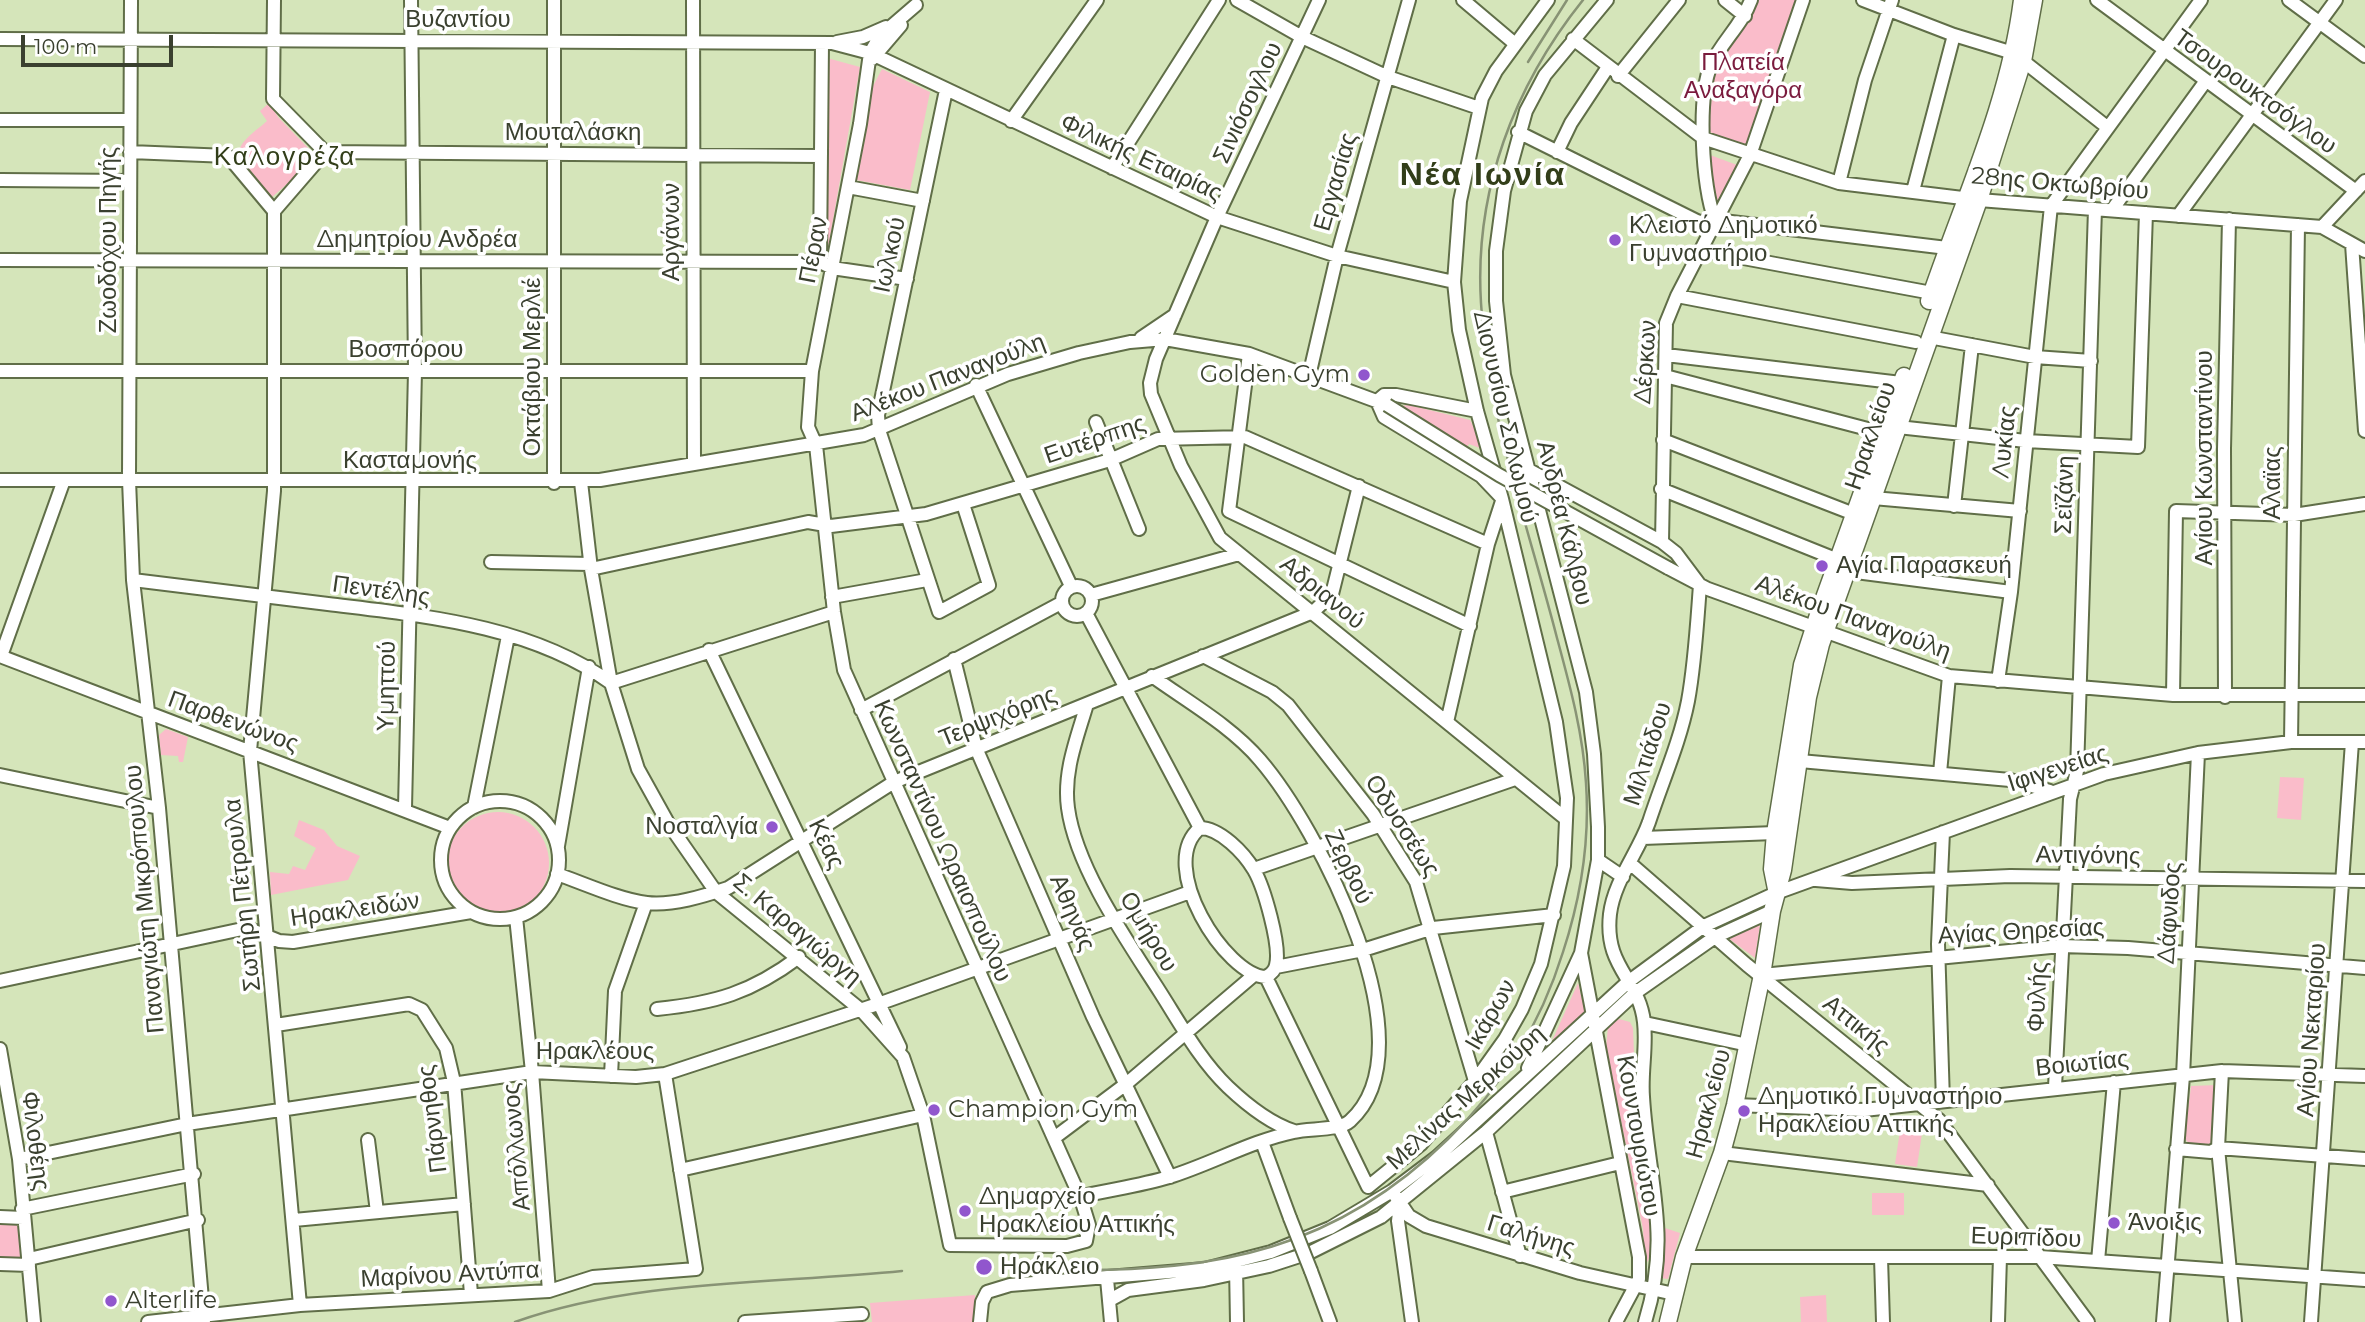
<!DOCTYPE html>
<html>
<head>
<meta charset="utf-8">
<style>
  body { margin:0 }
  #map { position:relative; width:2365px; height:1322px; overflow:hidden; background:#d5e5ba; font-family:Montserrat,sans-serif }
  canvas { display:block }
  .scale { position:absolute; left:21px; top:35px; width:152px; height:32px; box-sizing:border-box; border:4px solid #3a402f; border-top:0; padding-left:9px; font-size:21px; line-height:24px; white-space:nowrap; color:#3a402f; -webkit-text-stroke:5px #fff; paint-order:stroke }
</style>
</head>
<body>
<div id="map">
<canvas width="2365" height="1322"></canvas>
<div class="scale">100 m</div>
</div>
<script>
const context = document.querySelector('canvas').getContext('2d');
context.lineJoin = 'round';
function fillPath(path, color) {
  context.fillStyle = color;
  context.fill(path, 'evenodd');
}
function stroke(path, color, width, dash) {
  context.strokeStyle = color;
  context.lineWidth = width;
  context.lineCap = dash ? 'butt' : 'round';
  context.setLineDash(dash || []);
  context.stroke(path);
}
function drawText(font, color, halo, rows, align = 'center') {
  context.font = font + ' Montserrat,sans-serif';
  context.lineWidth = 7;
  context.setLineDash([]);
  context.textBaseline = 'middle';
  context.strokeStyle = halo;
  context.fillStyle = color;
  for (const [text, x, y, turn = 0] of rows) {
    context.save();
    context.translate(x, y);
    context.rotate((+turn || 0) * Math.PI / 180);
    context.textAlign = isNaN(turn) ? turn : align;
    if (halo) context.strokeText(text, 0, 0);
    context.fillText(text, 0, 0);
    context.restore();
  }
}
fillPath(new Path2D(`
  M 1755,0 L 1799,0 L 1748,144 L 1742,147 L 1708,131 L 1715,69 L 1749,16 Z
  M 827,58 L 860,67 L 828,248 L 824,248 Z
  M 882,69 L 930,92 L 910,190 L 856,180 L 873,86 Z
  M 269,103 L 278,117 L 313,153 L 312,162 L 271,198 L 238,161 C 235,143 255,132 267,121 L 260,111 Z
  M 1710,155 L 1737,165 L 1719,202 L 1714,199 Z
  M 1409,405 L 1470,420 L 1485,450 L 1469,444 L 1467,447 L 1400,406 Z
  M 166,729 L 188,737 L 183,762 L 179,762 L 178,756 L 161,755 L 159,735 Z
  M 2280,777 L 2304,778 L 2301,820 L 2277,818 Z
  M447 863a51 51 0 1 1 102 0a51 51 0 1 1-102 0Z
  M 299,820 L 324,830 L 337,846 L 360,856 L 348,880 L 271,895 L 270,872 L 289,874 L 293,866 L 305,870 L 316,848 L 294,836 Z
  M 1760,925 L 1755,958 L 1728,938 Z
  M 1578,983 L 1585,1012 L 1552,1041 Z
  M 1619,1019 L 1630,1022 L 1633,1028 C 1634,1061 1636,1094 1639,1126 C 1642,1162 1666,1236 1645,1266 L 1643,1229 L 1606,1047 L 1608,1027 Z
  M 2217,1085 L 2214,1117 L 2212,1117 L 2213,1140 L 2207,1147 L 2191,1146 L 2185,1139 C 2186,1120 2189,1106 2191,1086 Z
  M 1902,1117 L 1924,1120 L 1917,1167 L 1895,1164 Z
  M 1872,1193 L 1904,1193 L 1904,1215 L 1872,1215 Z
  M 0,1220 L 17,1220 L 21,1259 L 0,1259 Z
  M 1665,1228 L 1680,1233 L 1668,1279 L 1660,1278 Z
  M 975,1295 L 976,1322 L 872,1322 L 870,1303 Z
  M 1826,1295 L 1827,1322 L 1801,1322 L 1800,1297 Z`), '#fabcca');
const minor = new Path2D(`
  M 131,0 L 129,480 L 133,580 L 159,808 L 204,1322
  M 274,0 L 273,99 L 325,152
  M 693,0 L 694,464
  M 1237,0 L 1302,37 L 1388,77 L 1479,108
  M 1319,0 L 1217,217 L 1156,359 L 1150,383 L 1151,394 L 1181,466 L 1220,538 L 1566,819
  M 1463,0 L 1514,43
  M 1725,0 L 1745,16
  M 1863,0 L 1954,35 L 2013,53 L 2107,127
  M 2097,0 L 2356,191
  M 2289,0 L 2365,56
  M 0,39 L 832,43 L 870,53 L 1217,217 L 1337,256 L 1454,282
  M 1573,39 L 1703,138 L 1839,183 L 1979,200 L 2322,227 L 2365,251
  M 837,42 L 863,37 L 886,27
  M 872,59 L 901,25
  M 1618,76 L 1679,0
  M 946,90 L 878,415 L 879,430 L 939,612 L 989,585 L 963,504
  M 0,120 L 130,120
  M 1011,121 L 1097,0
  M 1518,132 L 1699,222 L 1715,220 L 1947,248
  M 130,152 L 228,156 L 274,211
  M 325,152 L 820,156
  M 1557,152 L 1571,123 L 1608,67
  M 1112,168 L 1219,0
  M 0,180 L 130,181
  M 1839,183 L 1865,80 L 1892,0
  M 848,187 L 923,201
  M 1913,191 L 1954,35
  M 2112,210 L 2205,82
  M 274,211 L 274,491 L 250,751 L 300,1305
  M 274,211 L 325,152
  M 2178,216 L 2336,0
  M 1715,220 C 1702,188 1697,97 1711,65 C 1722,41 1742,25 1751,0
  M 2322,227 L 2365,181
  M 2352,244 L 2365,431
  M 1700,250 L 1932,293
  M 0,260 L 820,262 L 832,268 L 907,279
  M 820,262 L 822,43
  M 1677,296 L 1916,342
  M 1929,337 L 2035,357 L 2091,361
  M 1141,338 L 1175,315
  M 1666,355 L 1901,383
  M 0,371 L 812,371
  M 1309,376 L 1337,256 L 1409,0
  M 1665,376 L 1883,433
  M 976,385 L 1071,586
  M 1477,411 L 1396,395 L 1384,395 L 1377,401 L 1384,417 L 1481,476 L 1500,496
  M 1096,422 L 1139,529
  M 1898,427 L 2026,441 L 2138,447 L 2146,213
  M 1663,440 L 1854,514
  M 1529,470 L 1662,542 L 1676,553 L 1700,585 C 1697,624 1695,663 1688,701 C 1680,742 1662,782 1649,822 C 1638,853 1614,881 1610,914 C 1604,968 1639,978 1644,1022 C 1647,1047 1641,1072 1643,1097 C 1648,1181 1672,1235 1645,1322
  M 0,480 L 600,480 L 864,435 L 1008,374 L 1079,353 L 1130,342 L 1165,339 L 1249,354 L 1387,405
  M 581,482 L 591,569 L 611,683 L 638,769 L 668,823 L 716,892 L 861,1010 L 903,1057 L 923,1115 L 950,1245 L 1067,1246 L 1086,1241 L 1089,1225 L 1081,1199 L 844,670 L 834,612 L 816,445 L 808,427 L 812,371 L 860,124 L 870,53 L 880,36 L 916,5
  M 554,483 L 554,0
  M 1661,489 L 1838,560
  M 1873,498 L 2020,511
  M 1954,506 L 1972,345
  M 1229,511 L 1470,626
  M 1229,511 L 1249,354
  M 1662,542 L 1666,323 L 1677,296 L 1750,155 L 1803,0
  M 491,562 L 590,564
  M 1668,568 L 1708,589 L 1949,676 L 2173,695 L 2365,695
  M 591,569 L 808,522 L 831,526 L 926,514 L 1110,460 L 1158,439 L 1245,437 L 1488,544
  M 1848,571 L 2011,592
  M 133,580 C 198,588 263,596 328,604 C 425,616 530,625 611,683 L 834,612
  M1062 601a15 15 0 1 1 30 0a15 15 0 1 1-30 0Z
  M 1091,595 L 1239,554
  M 832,597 L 927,580
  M 1086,613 L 1200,828
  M 709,650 L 900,1047
  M 0,656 L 450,828
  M 1,656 L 64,480
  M 1203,656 L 1272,692 L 1288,705 L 1373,814 L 1416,882 L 1475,1081
  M 954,659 L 976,748 L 1093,1017 L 1170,1177
  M 1998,681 L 2011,592 L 2051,206 L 2201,0
  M 2173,695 L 2176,511 L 2294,515 L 2365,504
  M 2225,697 L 2224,449 L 2229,219
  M 1087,704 C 1077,738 1063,772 1068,808 C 1076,868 1128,942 1160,992 C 1181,1025 1200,1060 1228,1087 C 1247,1105 1269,1123 1294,1131
  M 861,710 L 1061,603
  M 1447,722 L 1488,544 L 1502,501
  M 2291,742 L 2298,225
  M 1800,761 L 2010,780 L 2050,791
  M 1940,773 L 1949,676
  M 0,775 L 159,808
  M441 860a59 59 0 1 1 118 0a59 59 0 1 1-118 0Z
  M 474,807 L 508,636
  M 405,808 L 415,371 L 411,0
  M 1200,828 C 1220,828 1244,853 1254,870 C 1264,887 1281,946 1276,965 C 1275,971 1271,974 1266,977 C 1226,976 1155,865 1200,828 Z
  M 1643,838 L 1775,833
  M 558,846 L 589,667
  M 1598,860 L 1623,877
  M 1631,864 L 1747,965 L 1939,1120 L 2088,1322
  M 1254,869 L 1515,779
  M 557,874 C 583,883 620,900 647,903 C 672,906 704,896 728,888 L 894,782 L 1313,612 L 1332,594 L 1359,486
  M 1816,880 L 1852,883 L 2010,876 L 2365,881
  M 516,917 L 532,1072 L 549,1291
  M 1581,953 L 1639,1257 L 1639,1279 L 1616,1322
  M 1276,967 L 1363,950 L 1433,928 L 1554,915
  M 1762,975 L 2061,946 L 2128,948 L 2365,968
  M 1266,977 L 1368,1187 L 1421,1144 L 1475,1081 L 1505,1039 L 1522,1009 L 1541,964 L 1564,866 L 1567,798 L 1556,722 L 1502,499 L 1477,411 L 1459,330 L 1454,282 L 1460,201 L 1482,98 L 1496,71 L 1548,0
  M 0,981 L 247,928 L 279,941 L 293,942 L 471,912
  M 657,1009 C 715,1003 751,993 799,957
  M 1645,1023 L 1748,1045
  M 276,1025 L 409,1004 L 422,1010 L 439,1037 L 446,1048 L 454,1082 L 471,1294
  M 0,1049 L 19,1159 L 34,1322
  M 1528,1068 L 1581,953 L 1598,860 L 1598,827 L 1594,754 L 1586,692 L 1504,375 L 1496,301 L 1496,251 L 1504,191 L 1526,111 L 1545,75 L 1607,0
  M 2222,1071 L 2218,1148 L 2235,1322
  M 611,1076 L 615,991 L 646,903
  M 2055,1087 L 2070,799 L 2077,771 L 2095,209
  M 1943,1101 L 1938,944 L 1943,832
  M 1735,1105 L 1864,1110 L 2222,1071 L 2365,1076
  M 1486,1132 L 1520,1256
  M 1054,1138 L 1126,1084 L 1254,975
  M 368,1140 L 377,1212
  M 1262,1142 L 1290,1218
  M 2176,1149 L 2211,1152 L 2218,1148 L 2365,1159
  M 1722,1153 L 1988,1185
  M 19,1159 L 187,1124 L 532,1072 L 636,1077 L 665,1074 L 881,1003 L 1190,892
  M 680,1170 L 923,1115
  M 1502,1192 L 1620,1163
  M 1396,1197 L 1409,1216 L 1426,1226 L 1580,1273 L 1674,1294
  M 1081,1199 L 1087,1195 C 1114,1189 1143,1185 1169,1177 C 1211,1164 1251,1141 1294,1132 C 1309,1128 1339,1131 1350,1121 C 1433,1046 1317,826 1260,760 C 1231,726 1188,702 1152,676
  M 1400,1205 L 1398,1221 L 1412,1322
  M 22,1209 L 194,1174
  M 0,1217 L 23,1218
  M 294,1220 L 464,1204
  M 1684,1257 L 2040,1257 L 2365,1280
  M 1881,1258 L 1883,1322
  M 29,1259 L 198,1220
  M 2098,1261 L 2114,1082
  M 0,1264 L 29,1265
  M 1236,1266 L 1237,1322
  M 1311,1271 L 1330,1322
  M 1101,1278 L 1107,1279 L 1111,1322
  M 1110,1300 L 1128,1290 L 1204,1280 L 1269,1266 L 1309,1253 L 1381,1217 L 1486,1132 L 1635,993 L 1715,937 L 1772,911
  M 148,1322 L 300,1305 L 549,1291 L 593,1277 L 696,1269 L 665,1074
  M 745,1322 L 862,1314
  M 980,1322 L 982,1302 L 987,1292 L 1010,1285 L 1205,1269 L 1271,1252 L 1330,1228 L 1392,1191 L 1437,1157 L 1628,982 L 1704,926 L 1776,893 L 2104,774 L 2198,753 L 2291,742 L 2365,742
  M 1998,1322 L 2000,1257
  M 2163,1322 L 2183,1076 L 2198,753
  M 2311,1322 L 2352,742`);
const major = new Path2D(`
  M 1929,301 C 1962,203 2009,104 2022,0
  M 1776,889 L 1772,869 L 1775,833 L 1802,665 L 1819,612 L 1904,376
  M 1668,1322 L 1684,1257 L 1722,1153 L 1735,1105 L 1762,975 L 1772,911 L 1783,870 L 1808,697 L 1821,644 L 1979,200 L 2023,61 L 2034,0`);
stroke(minor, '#606e48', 16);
stroke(major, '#606e48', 19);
stroke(minor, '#fff', 12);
stroke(major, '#fff', 16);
stroke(new Path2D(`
  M 1528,62 L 1567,0
  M 1066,1270 C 1218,1272 1336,1249 1448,1139 C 1502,1087 1541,1023 1563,952 C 1581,897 1590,841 1586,783 C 1583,733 1570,686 1557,638 C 1529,529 1488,417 1481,303 C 1474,191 1514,86 1583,0
  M 515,1322 C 636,1279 775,1284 902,1271`), '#889375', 2.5);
const minorBridge = new Path2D(`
  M 1387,405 L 1499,475 L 1668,568
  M 1290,1218 L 1311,1271`);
stroke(minorBridge, '#606e48', 16, []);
stroke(minorBridge, '#fff', 12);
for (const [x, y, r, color] of [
  [1615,240,7,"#9156cd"],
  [1364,375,7,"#9156cd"],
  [1822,566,7,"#9156cd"],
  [772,827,7,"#9156cd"],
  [934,1110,7,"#9156cd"],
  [1744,1111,7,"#9156cd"],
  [965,1211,7,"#9156cd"],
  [2114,1223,7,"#9156cd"],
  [984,1267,9,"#9156cd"],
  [111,1301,7,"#9156cd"]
]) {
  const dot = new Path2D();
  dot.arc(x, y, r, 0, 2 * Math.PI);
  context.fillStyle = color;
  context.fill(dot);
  stroke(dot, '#fff', 2.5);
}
drawText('24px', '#3a402f', '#fff', [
  ["Βυζαντίου",458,20],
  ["Τσουρουκτσόγλου",2255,92,36],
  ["Σινιόσογλου",1248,103,-65],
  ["Μουταλάσκη",573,133],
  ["Φιλικής Εταιρίας",1141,158,25],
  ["Εργασίας",1336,182,-74],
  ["28ης Οκτωβρίου",2060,184,5],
  ["Αργάνων",672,232,-90],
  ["Ζωοδόχου Πηγής",109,240,-90],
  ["Δημητρίου Ανδρέα",417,240],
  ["Πέραν",814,250,-79],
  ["Ιωλκού",890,255,-78],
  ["Βοσπόρου",406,350],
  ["Δέρκων",1646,362,-86],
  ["Οκτάβιου Μερλιέ",533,367,-90],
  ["Αλέκου Παναγούλη",948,378,-21],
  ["Διονυσίου Σολωμού",1505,417,77],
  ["Ηρακλείου",1871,436,-71],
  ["Ευτέρπης",1095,440,-19],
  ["Λυκίας",2005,442,-84],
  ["Αγίου Κωνσταντίνου",2205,458,-90],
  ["Κασταμονής",410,461],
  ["Αλαϊας",2273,483,-90],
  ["Σεϊζάνη",2065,495,-88],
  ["Ανδρέα Κάλβου",1564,523,76],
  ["Πεντέλης",381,591,8],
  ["Αδριανού",1322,593,39],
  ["Αλέκου Παναγούλη",1853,618,20],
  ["Υμηττού",387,686,-89],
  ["Τερψιχόρης",998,717,-22],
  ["Παρθενώνος",233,722,20],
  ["Μιλτιάδου",1648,754,-72],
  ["Ιφιγενείας",2058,769,-18],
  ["Οδυσσέως",1402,826,57],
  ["Κωνσταντίνου Ωραιοπούλου",942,841,66],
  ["Κέας",826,844,64],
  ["Αντιγόνης",2088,856,1],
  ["Ζερβού",1348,867,64],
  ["Σωτήρη Πέτρουλα",243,895,-96],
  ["Παναγιώτη Μικρόπουλου",145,899,-95],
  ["Ηρακλειδών",355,910,-8],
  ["Αθηνάς",1072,913,67],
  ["Δάφνιδος",2170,913,-86],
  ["Σ. Καραγιώργη",797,930,40],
  ["Ομήρου",1148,932,59],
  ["Αγίας Θηρεσίας",2021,932,-3],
  ["Φυλής",2038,997,-87],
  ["Ικάρων",1491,1015,-60],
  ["Αττικής",1856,1025,39],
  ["Αγίου Νεκταρίου",2312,1030,-86],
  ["Ηρακλέους",595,1052],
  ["Βοιωτίας",2082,1064,-6],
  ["Μελίνας Μερκούρη",1466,1098,-42],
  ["Ηρακλείου",1709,1104,-75],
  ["Πάρνηθος",433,1119,-97],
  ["Κουντουριώτου",1638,1136,80],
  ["Φιλοθέης",35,1141,83],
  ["Απόλλωνος",517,1147,-95],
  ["Γαλήνης",1531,1236,17],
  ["Ευριπίδου",2026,1238,2],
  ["Μαρίνου Αντύπα",450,1275,-3]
]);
drawText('24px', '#7a1b3d', '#fff', [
  ["Πλατεία",1743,63],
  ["Αναξαγόρα",1743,91]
]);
drawText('24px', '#3a402f', '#fff', [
  ["Κλειστό Δημοτικό",1629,226],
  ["Γυμναστήριο",1629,254],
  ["Golden Gym",1350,375,"right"],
  ["Αγία Παρασκευή",1836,566],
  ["Νοσταλγία",758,827,"right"],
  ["Δημοτικό Γυμναστήριο",1758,1097],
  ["Ηρακλείου Αττικής",1758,1125],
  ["Champion Gym",948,1110],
  ["Δημαρχείο",979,1197],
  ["Ηρακλείου Αττικής",979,1225],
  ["Άνοιξις",2128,1223],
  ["Ηράκλειο",1000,1267],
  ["Alterlife",125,1301]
], 'left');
context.letterSpacing = '2px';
drawText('26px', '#323e19', '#fff', [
  ["Καλογρέζα",285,157]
]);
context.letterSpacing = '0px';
context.letterSpacing = '2px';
drawText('bold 32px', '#323e19', '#fff', [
  ["Νέα Ιωνία",1483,176]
]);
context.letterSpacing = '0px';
</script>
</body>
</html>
